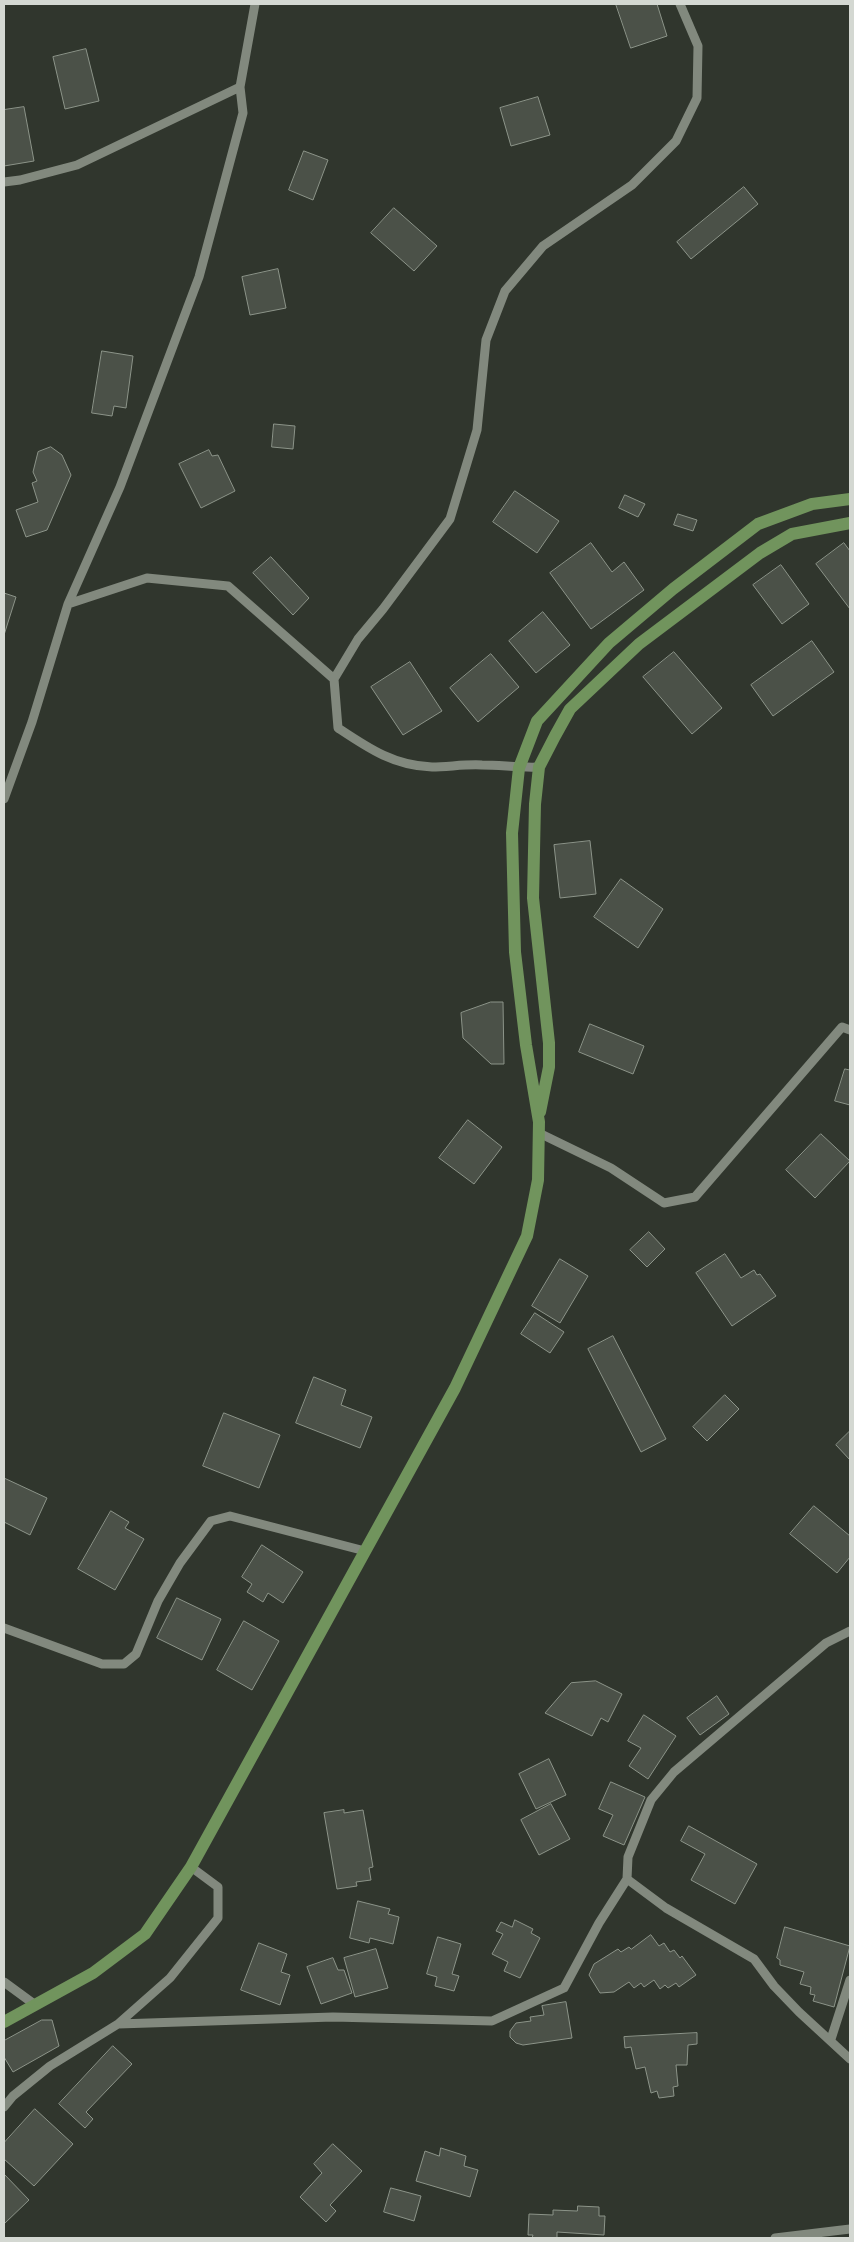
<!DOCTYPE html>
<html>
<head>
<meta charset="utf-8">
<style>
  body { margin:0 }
  #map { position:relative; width:854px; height:2242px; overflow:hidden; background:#30362d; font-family:"Varela Round",sans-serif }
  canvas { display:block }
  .frame { position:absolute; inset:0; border:5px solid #d4d8d2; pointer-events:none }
</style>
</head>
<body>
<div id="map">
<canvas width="854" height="2242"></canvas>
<div class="frame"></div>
</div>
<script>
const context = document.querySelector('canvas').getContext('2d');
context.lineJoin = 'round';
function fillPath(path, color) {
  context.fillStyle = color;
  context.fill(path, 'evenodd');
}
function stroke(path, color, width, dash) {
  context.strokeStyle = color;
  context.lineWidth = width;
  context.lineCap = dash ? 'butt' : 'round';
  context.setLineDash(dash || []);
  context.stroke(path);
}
const building = new Path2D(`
  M 616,4 L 657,4 L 667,36 L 631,48 Z
  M 86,49 L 99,101 L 65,109 L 53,57 Z
  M 538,97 L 550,135 L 511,146 L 500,108 Z
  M 24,107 L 34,161 L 4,166 L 4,110 Z
  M 304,151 L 328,160 L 313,200 L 289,190 Z
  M 744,187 L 758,204 L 691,259 L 677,242 Z
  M 394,208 L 437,246 L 414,271 L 371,233 Z
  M 278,269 L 286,308 L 250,315 L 242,277 Z
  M 102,351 L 133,356 L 126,408 L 114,406 L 112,416 L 92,413 Z
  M 274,424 L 295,426 L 293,449 L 272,447 Z
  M 51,447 L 62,455 L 71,475 L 47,530 L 26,537 L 16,510 L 38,502 L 32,483 L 37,481 L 33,472 L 38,452 Z
  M 209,450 L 212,456 L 218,455 L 235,491 L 201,508 L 179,464 Z
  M 515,491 L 559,521 L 537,553 L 493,522 Z
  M 625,495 L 645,504 L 638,517 L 619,508 Z
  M 678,514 L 697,520 L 693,531 L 674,525 Z
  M 591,543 L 612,572 L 624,562 L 644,590 L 591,629 L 550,573 Z
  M 844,543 L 850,551 L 850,609 L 816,564 Z
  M 271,557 L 309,598 L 293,615 L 253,573 Z
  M 781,565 L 809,604 L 782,624 L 753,585 Z
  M 4,593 L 16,597 L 4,635 Z
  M 543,612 L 570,645 L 536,673 L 509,641 Z
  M 812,641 L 834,672 L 773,716 L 751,685 Z
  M 674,652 L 722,708 L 692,734 L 643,677 Z
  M 491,654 L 519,687 L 478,722 L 450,688 Z
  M 410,662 L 442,711 L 403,735 L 371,687 Z
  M 590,841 L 596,894 L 560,898 L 554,845 Z
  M 621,879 L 663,909 L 638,948 L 594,917 Z
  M 491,1002 L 503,1002 L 504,1064 L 491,1064 L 463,1038 L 461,1013 Z
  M 590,1024 L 644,1046 L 633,1074 L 579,1052 Z
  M 845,1069 L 850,1070 L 850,1105 L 835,1101 Z
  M 468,1120 L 502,1147 L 474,1184 L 439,1158 Z
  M 821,1134 L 850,1161 L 815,1198 L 786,1170 Z
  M 649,1232 L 665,1249 L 647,1267 L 630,1250 Z
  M 725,1254 L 741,1278 L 754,1270 L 757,1275 L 760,1274 L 776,1296 L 732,1326 L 696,1273 Z
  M 560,1259 L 588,1276 L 560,1323 L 532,1306 Z
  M 535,1313 L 564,1332 L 550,1353 L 521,1334 Z
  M 613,1336 L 666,1439 L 641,1452 L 588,1349 Z
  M 314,1377 L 346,1390 L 341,1405 L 372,1417 L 360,1448 L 296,1423 Z
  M 725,1395 L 739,1409 L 707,1441 L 693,1427 Z
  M 224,1413 L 280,1435 L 259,1488 L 203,1466 Z
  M 850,1431 L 850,1460 L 836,1445 Z
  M 4,1478 L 47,1498 L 30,1535 L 4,1522 Z
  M 814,1506 L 850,1536 L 850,1557 L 837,1573 L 790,1534 Z
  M 111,1511 L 129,1522 L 125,1528 L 144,1539 L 115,1590 L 78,1569 Z
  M 262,1545 L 303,1572 L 283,1603 L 268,1593 L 263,1602 L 247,1592 L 252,1584 L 242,1577 Z
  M 177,1598 L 221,1619 L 202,1660 L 157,1638 Z
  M 244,1621 L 279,1641 L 252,1690 L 217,1670 Z
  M 596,1681 L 622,1694 L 608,1722 L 601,1718 L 592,1736 L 545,1713 L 571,1683 Z
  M 717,1696 L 729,1714 L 700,1735 L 687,1718 Z
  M 644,1715 L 676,1736 L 648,1779 L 629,1766 L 641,1748 L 628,1741 Z
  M 549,1759 L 566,1795 L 536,1809 L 519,1774 Z
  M 611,1782 L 645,1797 L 624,1845 L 603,1836 L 613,1815 L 599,1809 Z
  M 551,1804 L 570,1839 L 539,1855 L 521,1820 Z
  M 344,1810 L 344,1813 L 363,1810 L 373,1867 L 369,1868 L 371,1880 L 356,1882 L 357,1886 L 337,1889 L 324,1813 Z
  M 689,1826 L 757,1864 L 735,1904 L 691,1880 L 705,1854 L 681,1841 Z
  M 358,1901 L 390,1909 L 388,1914 L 399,1917 L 393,1944 L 370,1938 L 369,1943 L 350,1938 Z
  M 515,1920 L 533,1929 L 531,1933 L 540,1938 L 520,1978 L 504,1971 L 508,1962 L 492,1954 L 503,1934 L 496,1931 L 501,1922 L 512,1927 Z
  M 785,1927 L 850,1946 L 834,2007 L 813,2001 L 815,1995 L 810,1994 L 811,1987 L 800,1984 L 804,1972 L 780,1965 L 780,1960 L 777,1958 Z
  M 651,1935 L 659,1946 L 664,1943 L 670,1952 L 674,1950 L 680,1958 L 682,1956 L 696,1975 L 679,1987 L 676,1983 L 668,1988 L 665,1985 L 660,1989 L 654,1980 L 644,1987 L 641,1983 L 634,1988 L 629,1982 L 614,1992 L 600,1993 L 589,1975 L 594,1964 L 618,1949 L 621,1952 L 629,1947 L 631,1949 Z
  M 438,1937 L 461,1944 L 452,1974 L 459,1976 L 454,1991 L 435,1986 L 437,1977 L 427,1974 Z
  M 259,1943 L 287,1954 L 281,1972 L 290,1975 L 280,2005 L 241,1990 Z
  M 376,1949 L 388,1988 L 355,1997 L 344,1958 Z
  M 333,1958 L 338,1970 L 344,1970 L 352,1993 L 321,2004 L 307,1967 Z
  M 566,2002 L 572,2038 L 523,2045 L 516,2043 L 510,2037 L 510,2031 L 516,2023 L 531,2021 L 530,2017 L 544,2015 L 542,2006 Z
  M 42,2020 L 52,2020 L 59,2046 L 13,2072 L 4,2057 L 4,2041 Z
  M 697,2033 L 697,2044 L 688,2045 L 687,2065 L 676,2065 L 678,2086 L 673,2087 L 674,2096 L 659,2098 L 657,2091 L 651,2093 L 645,2067 L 636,2069 L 631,2047 L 625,2048 L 624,2037 Z
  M 113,2046 L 132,2064 L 86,2112 L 93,2119 L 85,2128 L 59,2104 Z
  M 35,2109 L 73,2144 L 34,2186 L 4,2159 L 4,2143 Z
  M 333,2144 L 362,2171 L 330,2205 L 336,2211 L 326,2222 L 300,2197 L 322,2173 L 314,2164 Z
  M 441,2148 L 466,2156 L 464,2166 L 478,2170 L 470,2197 L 416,2181 L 425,2151 L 439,2156 Z
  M 4,2174 L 29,2200 L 4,2224 Z
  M 391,2188 L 421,2196 L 414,2221 L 384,2212 Z
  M 578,2206 L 599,2207 L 599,2216 L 605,2216 L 604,2235 L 557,2232 L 557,2238 L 532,2238 L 533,2235 L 528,2235 L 529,2214 L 553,2215 L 553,2210 L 577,2211 Z`);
fillPath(building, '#4b5148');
stroke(building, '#8c9489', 1);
stroke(new Path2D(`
  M 255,4 L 240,87 L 243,113 L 199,277 L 120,487 L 68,604 L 147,578 L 228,586 L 334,679
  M 4,182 L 20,180 L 77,165 L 240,87
  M 539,767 C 520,768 501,765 482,765 C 465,764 448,767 432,767 C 394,766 368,748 338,728 L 334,679 L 358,639 L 383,609 L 450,519 L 477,430 L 486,340 L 505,291 L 543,246 L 632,185 L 676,141 L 697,98 L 698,46 L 680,4
  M 4,799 L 32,722 L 68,604
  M 539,1133 L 611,1168 L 664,1203 L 695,1197 L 842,1027 L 850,1030
  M 4,1628 L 102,1664 L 124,1664 L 136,1654 L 158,1601 L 180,1563 L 211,1521 L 230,1516 L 365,1551
  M 627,1879 L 666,1908 L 754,1959 L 774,1986 L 799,2012 L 850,2059
  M 4,1982 L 34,2004
  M 118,2024 L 333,2017 L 492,2021 L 564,1988 L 599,1923 L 627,1879 L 628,1857 L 651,1800 L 674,1772 L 826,1643 L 850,1631
  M 831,2039 L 850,1980
  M 4,2107 L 13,2096 L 50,2066 L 118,2024 L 170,1978 L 218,1918 L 218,1887 L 191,1867
  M 775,2238 L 850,2229`), '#82897e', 9);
stroke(new Path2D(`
  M 540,1112 L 549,1067 L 549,1043 L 533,898 L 535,804 L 539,767 L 555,736 L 570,709 L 639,644 L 760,553 L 792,534 L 850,523
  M 4,2022 L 93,1973 L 145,1934 L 191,1867 L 455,1388 L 527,1236 L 538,1180 L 539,1122 L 526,1045 L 515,952 L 512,833 L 519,768 L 537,721 L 609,643 L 673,589 L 758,524 L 812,504 L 850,499`), '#71945d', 12);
</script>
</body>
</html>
